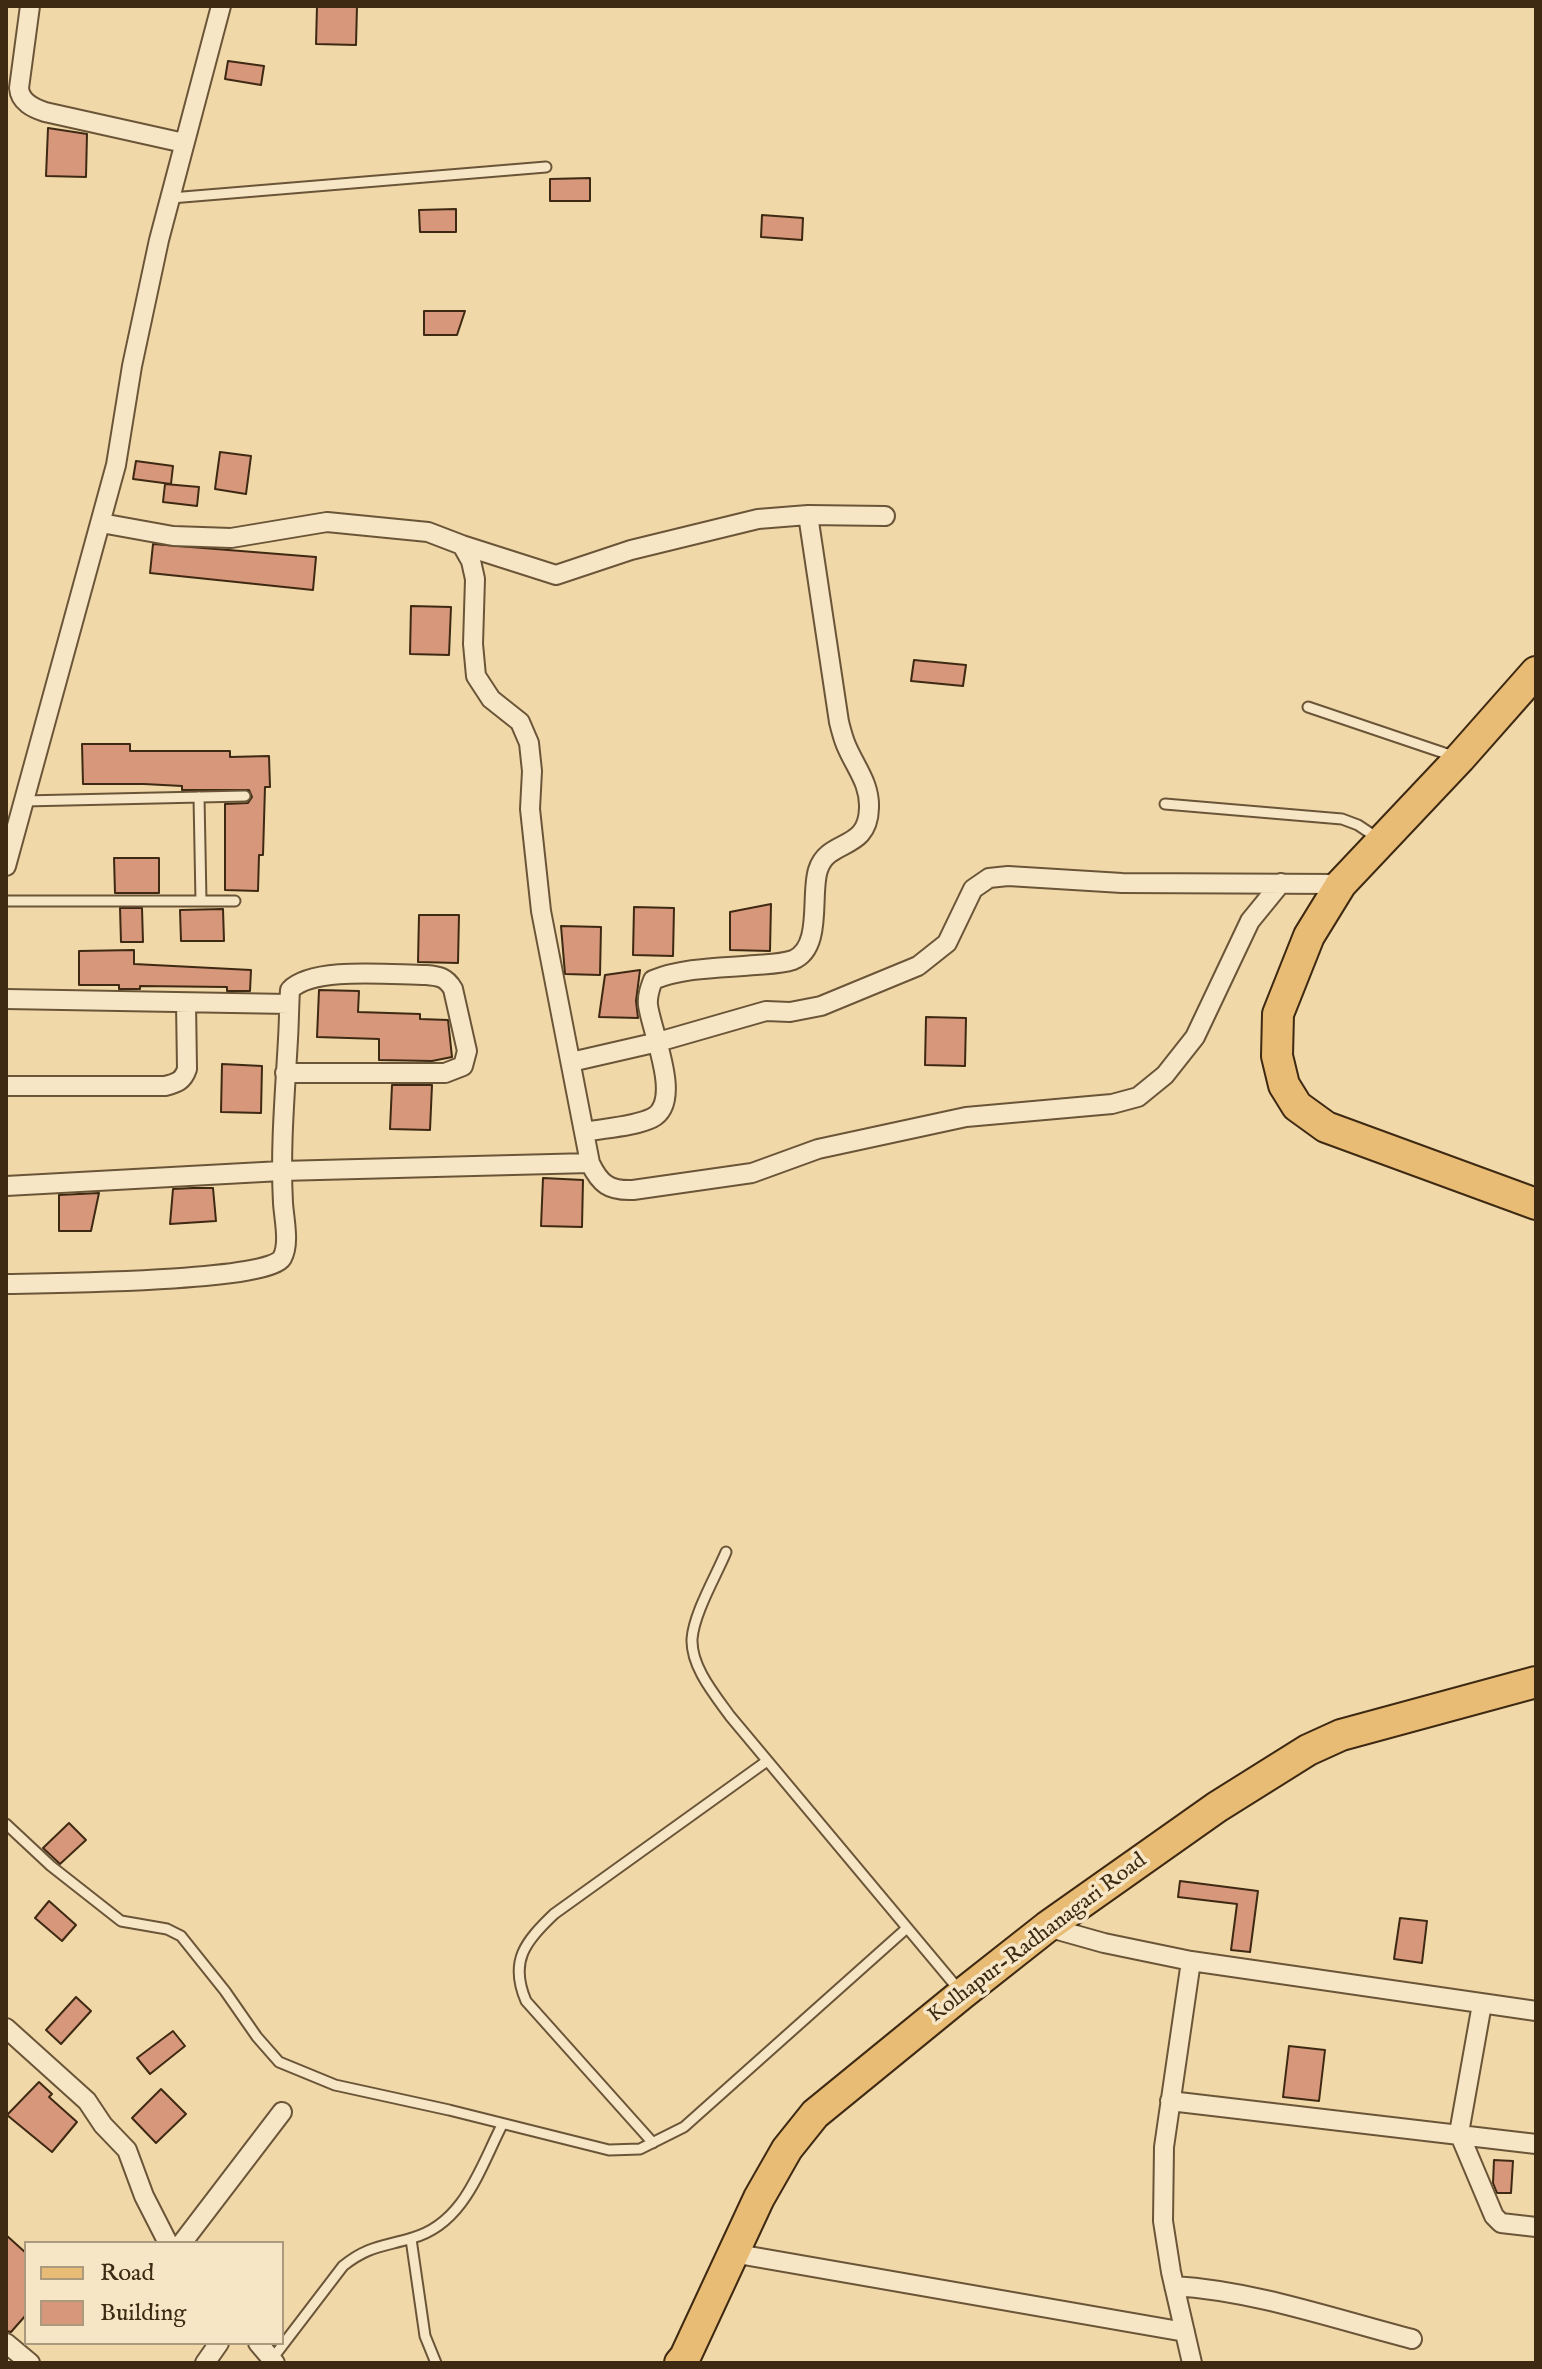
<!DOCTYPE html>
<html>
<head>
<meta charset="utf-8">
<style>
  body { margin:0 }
  #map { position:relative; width:1542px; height:2369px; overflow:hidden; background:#f1d8a8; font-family:"IM FELL English",serif }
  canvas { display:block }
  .frame { position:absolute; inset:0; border:8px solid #3e2913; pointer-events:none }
  .legend { position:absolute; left:24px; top:2241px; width:260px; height:104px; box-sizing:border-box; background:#f6e6c6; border:2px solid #ac9a7e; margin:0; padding:10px 14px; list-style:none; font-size:24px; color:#3e2913 }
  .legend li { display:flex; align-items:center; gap:16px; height:40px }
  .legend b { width:40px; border:2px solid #ac9a7e }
</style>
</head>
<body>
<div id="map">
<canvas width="1542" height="2369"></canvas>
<div class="frame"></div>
<ul class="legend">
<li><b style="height:10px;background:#e8bc74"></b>Road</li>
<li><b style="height:22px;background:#d6977a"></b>Building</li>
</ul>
</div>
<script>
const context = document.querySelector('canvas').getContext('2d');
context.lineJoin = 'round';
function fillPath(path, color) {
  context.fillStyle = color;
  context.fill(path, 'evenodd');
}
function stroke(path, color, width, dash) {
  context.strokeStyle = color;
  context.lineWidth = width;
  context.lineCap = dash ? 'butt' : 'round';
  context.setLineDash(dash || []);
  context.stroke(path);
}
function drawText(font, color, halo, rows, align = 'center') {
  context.font = font + ' "IM FELL English",serif';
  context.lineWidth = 7;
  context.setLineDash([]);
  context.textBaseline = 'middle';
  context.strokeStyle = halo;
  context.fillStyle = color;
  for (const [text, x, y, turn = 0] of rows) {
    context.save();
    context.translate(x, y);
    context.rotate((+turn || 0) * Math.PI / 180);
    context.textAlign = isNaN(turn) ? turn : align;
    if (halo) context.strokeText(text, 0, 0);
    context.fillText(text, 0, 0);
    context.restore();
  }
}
const building = new Path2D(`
  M 317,6 L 357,6 L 356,45 L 316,44 Z
  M 228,61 L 264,66 L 261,85 L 225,79 Z
  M 48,128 L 87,134 L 86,177 L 46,176 Z
  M 590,178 L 590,201 L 550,201 L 550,179 Z
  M 456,209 L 456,232 L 420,232 L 419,210 Z
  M 762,215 L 803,218 L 802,240 L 761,237 Z
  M 424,311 L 465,311 L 457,335 L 424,335 Z
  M 220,452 L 251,456 L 246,494 L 215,489 Z
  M 136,461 L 173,466 L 171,484 L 133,479 Z
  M 165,484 L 199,487 L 197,506 L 163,502 Z
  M 153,544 L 316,557 L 313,590 L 150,573 Z
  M 411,606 L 451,607 L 449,655 L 410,654 Z
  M 914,660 L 966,665 L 963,686 L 911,681 Z
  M 82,744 L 130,744 L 130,751 L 230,751 L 230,757 L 269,756 L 270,787 L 265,787 L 263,855 L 259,855 L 258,891 L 225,890 L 225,804 L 248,803 L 252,797 L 249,790 L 182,790 L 182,786 L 144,784 L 83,784 Z
  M 114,858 L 159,858 L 159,893 L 115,893 Z
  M 771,904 L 770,951 L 730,950 L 730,912 Z
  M 634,907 L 674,908 L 673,956 L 633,955 Z
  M 120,908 L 142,908 L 143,942 L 121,942 Z
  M 223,909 L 224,941 L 181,941 L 180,910 Z
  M 419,915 L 459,915 L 458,963 L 418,962 Z
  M 561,926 L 601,927 L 600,975 L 565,974 Z
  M 134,950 L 134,964 L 251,970 L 250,991 L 227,991 L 227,987 L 140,986 L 140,989 L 119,989 L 119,985 L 79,985 L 79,951 Z
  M 640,970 L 636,1001 L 638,1018 L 599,1017 L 605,975 Z
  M 319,990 L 359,991 L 358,1012 L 420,1014 L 420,1019 L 448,1020 L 452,1057 L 432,1061 L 379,1060 L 379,1039 L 317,1037 Z
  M 926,1017 L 966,1018 L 965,1066 L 925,1065 Z
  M 222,1064 L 262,1066 L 261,1113 L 221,1112 Z
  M 392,1085 L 432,1085 L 430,1130 L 390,1129 Z
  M 543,1178 L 583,1180 L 582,1227 L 541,1226 Z
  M 193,1188 L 213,1188 L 216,1221 L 170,1224 L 173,1189 Z
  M 99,1193 L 91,1231 L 59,1231 L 59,1195 Z
  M 69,1823 L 86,1840 L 60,1864 L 43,1848 Z
  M 1180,1881 L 1258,1891 L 1250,1952 L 1231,1950 L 1237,1904 L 1178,1897 Z
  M 49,1901 L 76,1925 L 62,1941 L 35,1918 Z
  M 1400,1918 L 1427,1921 L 1422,1963 L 1394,1959 Z
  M 76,1997 L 91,2011 L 61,2044 L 46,2030 Z
  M 173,2031 L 185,2046 L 150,2074 L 137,2058 Z
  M 1289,2046 L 1325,2050 L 1319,2101 L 1283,2097 Z
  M 39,2082 L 52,2094 L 49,2097 L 77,2122 L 52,2152 L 7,2115 Z
  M 161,2089 L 186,2114 L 156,2143 L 132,2118 Z
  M 1494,2160 L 1513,2161 L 1511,2193 L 1497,2193 L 1493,2183 Z
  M 6,2235 L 26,2253 L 26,2315 L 11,2332 L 6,2331 Z`);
fillPath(building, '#d6977a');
stroke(building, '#3e2913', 2);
const service = new Path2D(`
  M 171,198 L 546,167
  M 1308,707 L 1456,757
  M 199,797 L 201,901
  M 24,801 L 245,796
  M 1165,804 L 1342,819 L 1358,825 L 1379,839
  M 6,901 L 235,901
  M 726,1552 C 716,1576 694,1613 692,1639 C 691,1667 715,1695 730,1716 L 960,1991
  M 6,1824 L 51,1866 L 121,1921 L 167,1929 L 181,1936 L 225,1991 L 257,2037 L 279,2062 L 335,2085 L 449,2110 L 609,2150 L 640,2149 L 684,2127 L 907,1928
  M 653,2143 L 526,2001 C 509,1961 525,1942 554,1914 L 767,1761
  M 411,2239 L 425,2336 L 436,2363
  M 272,2359 L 343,2266 C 368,2246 382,2247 412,2238 C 464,2224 480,2168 502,2125`);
const minor = new Path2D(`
  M 30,6 L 19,88 C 20,102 33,108 45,112 L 184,143
  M 101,523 L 173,536 L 231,538 L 327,522 L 428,532 L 462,545 L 471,561 L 475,579 L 473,644 L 476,676 L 491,699 L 520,722 L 529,743 L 532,771 L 530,809 L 541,911 L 590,1163 C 600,1184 609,1191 633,1190 L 752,1173 L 818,1149 L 966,1117 L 1112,1104 L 1138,1097 L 1165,1075 L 1195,1037 L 1250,921 L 1281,883
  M 462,545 L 556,575 L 631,550 L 758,519 L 808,515 L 885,516
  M 6,866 L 116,465 L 132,366 L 159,240 L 221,6
  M 6,999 L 289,1004
  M 571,1062 L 658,1042 L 766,1011 L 790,1012 L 821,1006 L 918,966 L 947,943 L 973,889 L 989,878 L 1008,876 L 1122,883 L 1341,884
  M 6,1086 L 165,1086 C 177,1083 183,1081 187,1069 L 186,1003
  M 584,1132 C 605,1128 633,1127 652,1118 C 684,1102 651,1031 648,1005 C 647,996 650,988 653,980 C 685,967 723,968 756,965 C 768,964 781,964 793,960 C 823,948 810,894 818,870 C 828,838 868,852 869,808 C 870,783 855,767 846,745 C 843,738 841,730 839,722 L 808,515
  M 6,1186 L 281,1171 L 590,1163
  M 6,1284 C 43,1283 269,1282 282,1258 C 290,1244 284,1219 283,1203 C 280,1148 285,1094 288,1039 C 289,1023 289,1007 290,990 C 313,966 392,975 426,975 C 439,976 446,977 453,989 L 467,1051 L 463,1066 L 445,1073 L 285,1073
  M 1047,1927 L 1104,1943 L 1191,1961 L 1536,2011
  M 1191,1961 L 1164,2147 L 1163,2221 L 1171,2272 L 1192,2363
  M 1482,2004 L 1459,2133 L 1494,2216 L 1501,2223 L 1536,2227
  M 6,2028 L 87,2101 L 103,2125 L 127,2150 L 144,2196 L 168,2243
  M 1170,2101 L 1536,2144
  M 182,2243 L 282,2112
  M 732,2253 L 1185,2332
  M 1174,2286 C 1255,2291 1334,2319 1412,2339
  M 6,2343 L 30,2363
  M 258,2343 L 275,2363
  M 205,2363 L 219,2343`);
const primary = new Path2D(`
  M 1536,672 L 1460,758 L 1341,884 L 1309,936 L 1278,1014 L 1277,1056 L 1284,1085 L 1297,1106 L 1326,1127 L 1536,1204
  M 680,2363 L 685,2357 L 759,2198 L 787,2149 L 815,2114 L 962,1994 L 1047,1927 L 1217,1807 L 1308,1750 L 1341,1735 L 1536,1682`);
stroke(service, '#6b5538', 13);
stroke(minor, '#6b5538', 22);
stroke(primary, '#3e2913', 34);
stroke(service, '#f6e6c6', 9);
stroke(minor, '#f6e6c6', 18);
stroke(primary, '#e8bc74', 30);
drawText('22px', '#3e2913', '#f6e6c6', [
  ["Kolhapur-Radhanagari Road",1038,1939,-37]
]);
</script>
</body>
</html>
